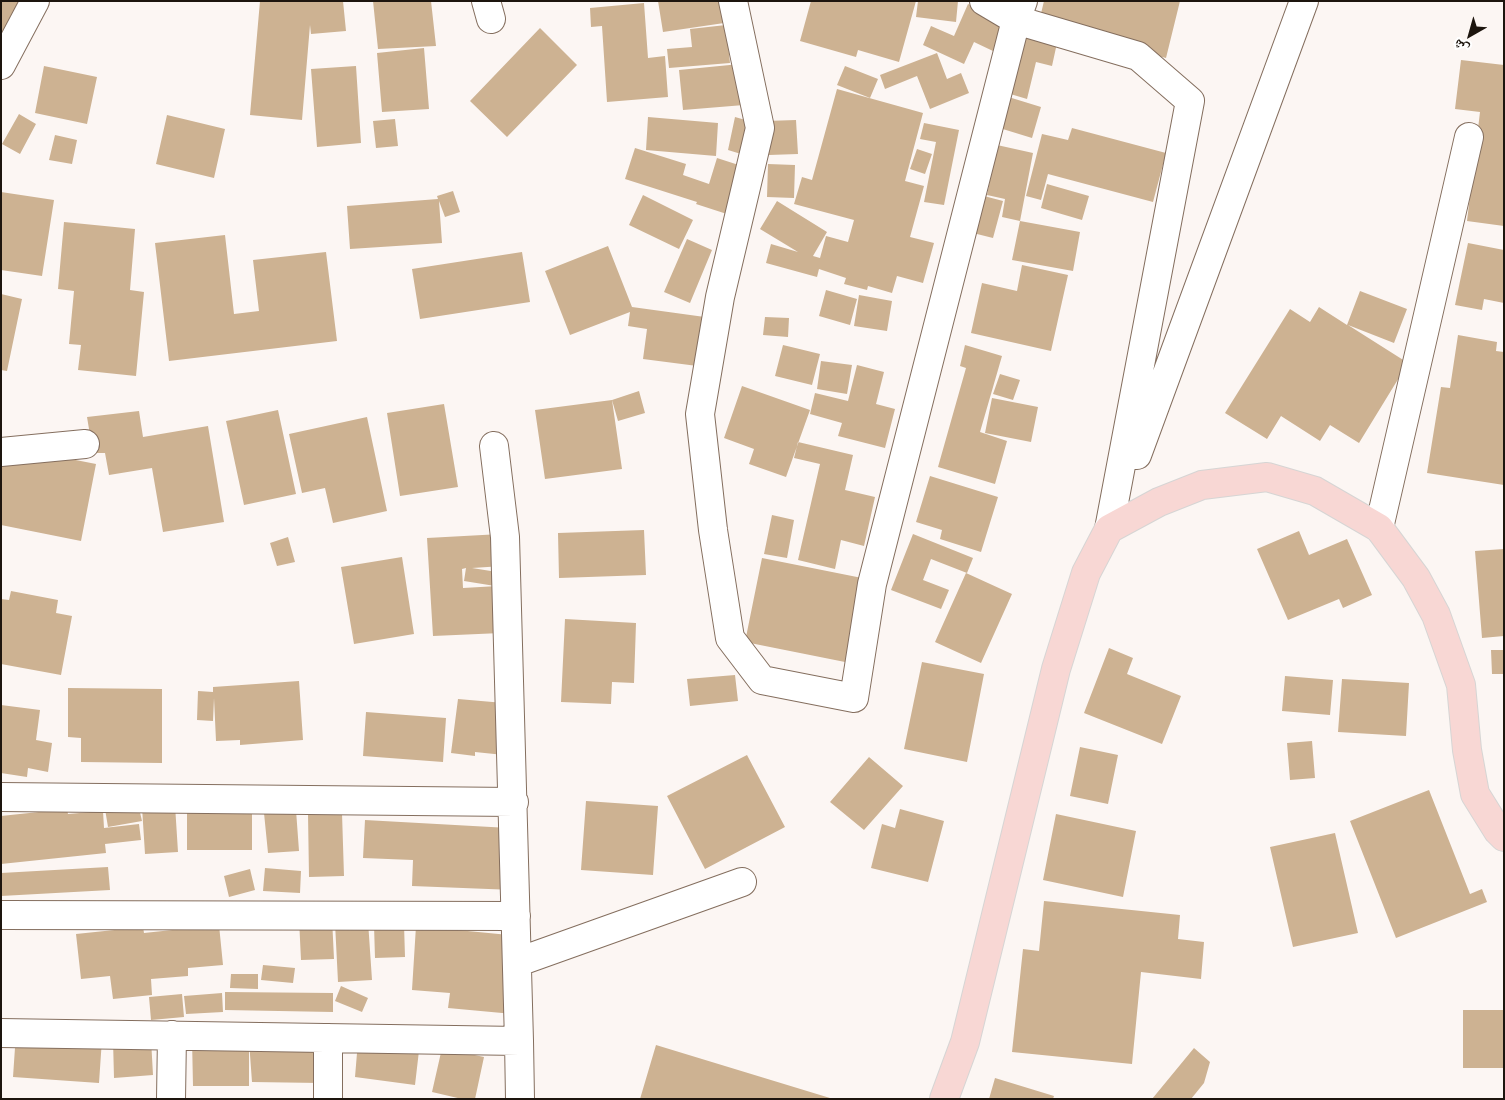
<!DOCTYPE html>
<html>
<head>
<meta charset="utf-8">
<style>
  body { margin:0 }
  #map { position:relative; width:1505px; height:1100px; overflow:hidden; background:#fcf6f3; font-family:"PT Sans Narrow","Noto Naskh Arabic",sans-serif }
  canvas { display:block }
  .frame { position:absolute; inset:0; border:2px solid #1d150e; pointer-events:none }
  .north { position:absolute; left:1445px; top:10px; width:50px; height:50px; -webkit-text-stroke:4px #fff; paint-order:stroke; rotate:218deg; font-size:14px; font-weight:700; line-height:20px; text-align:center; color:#1d150e }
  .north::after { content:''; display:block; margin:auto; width:18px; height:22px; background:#1d150e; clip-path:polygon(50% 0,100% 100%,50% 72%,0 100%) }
</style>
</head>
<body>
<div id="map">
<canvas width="1505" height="1100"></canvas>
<div class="frame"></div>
<div class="north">ش</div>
</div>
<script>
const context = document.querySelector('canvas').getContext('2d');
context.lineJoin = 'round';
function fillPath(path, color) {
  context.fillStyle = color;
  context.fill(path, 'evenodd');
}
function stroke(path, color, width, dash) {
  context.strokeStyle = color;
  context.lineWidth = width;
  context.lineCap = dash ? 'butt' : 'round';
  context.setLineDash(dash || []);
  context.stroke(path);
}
fillPath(new Path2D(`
  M 1,1 L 18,1 L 25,5 L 1,47 Z
  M 260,1 L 343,1 L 346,31 L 311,34 L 310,25 L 302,120 L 250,115 Z
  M 373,1 L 431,1 L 436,46 L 378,49 Z
  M 658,1 L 728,1 L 731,22 L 663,32 Z
  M 811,1 L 916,1 L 899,62 L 858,50 L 856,57 L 800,41 Z
  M 918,1 L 958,1 L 956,22 L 916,17 Z
  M 1044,1 L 1180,1 L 1166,58 L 1038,26 Z
  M 644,3 L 648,58 L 665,56 L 668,97 L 607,102 L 602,26 L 591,27 L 590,8 Z
  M 968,4 L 1006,22 L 993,51 L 974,42 L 964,64 L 923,45 L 931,26 L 954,36 Z
  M 726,25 L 730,63 L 669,68 L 667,49 L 692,47 L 690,29 Z
  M 540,28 L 577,65 L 507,137 L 470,101 Z
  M 1020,35 L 1057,43 L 1052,66 L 1036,62 L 1027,99 L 1007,93 Z
  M 424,48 L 429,109 L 382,112 L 377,53 Z
  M 937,53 L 947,79 L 961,73 L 969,93 L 930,109 L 917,76 L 885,89 L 880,75 Z
  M 1461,60 L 1504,65 L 1504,226 L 1467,221 L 1480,112 L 1455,109 Z
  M 740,64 L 744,105 L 683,110 L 679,70 Z
  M 44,66 L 97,77 L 87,124 L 35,113 Z
  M 356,66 L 361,143 L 317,147 L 311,69 Z
  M 845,66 L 878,79 L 870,98 L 837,85 Z
  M 837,89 L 923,113 L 905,181 L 924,186 L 910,237 L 934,243 L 923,283 L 897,276 L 892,293 L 868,286 L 867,290 L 844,284 L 846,278 L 819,269 L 817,277 L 766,263 L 771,244 L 798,252 L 760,229 L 777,201 L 827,232 L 813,256 L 820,258 L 826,236 L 848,242 L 854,220 L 794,204 L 802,177 L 812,180 Z
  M 1002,95 L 1041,107 L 1032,138 L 993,126 Z
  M 19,114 L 36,124 L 20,154 L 2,144 Z
  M 167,115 L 225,129 L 214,178 L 156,164 Z
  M 648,117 L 718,123 L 716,156 L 646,150 Z
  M 735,117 L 749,121 L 741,154 L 728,150 Z
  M 395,119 L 398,146 L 376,148 L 373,121 Z
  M 796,120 L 798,154 L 769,155 L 766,121 Z
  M 924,123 L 959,130 L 944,205 L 924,202 L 936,142 L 920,139 Z
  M 1072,128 L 1166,153 L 1153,202 L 1048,174 L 1041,200 L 1026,196 L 1042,134 L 1068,140 Z
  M 55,135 L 77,140 L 72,164 L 49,160 Z
  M 997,145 L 1033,153 L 1020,221 L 1002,217 L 1005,199 L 987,195 Z
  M 635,148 L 686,164 L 683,175 L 709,184 L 717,158 L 748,168 L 733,216 L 696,204 L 697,202 L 625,179 Z
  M 917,149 L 932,154 L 925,174 L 910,169 Z
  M 768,164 L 795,165 L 794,198 L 767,197 Z
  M 1047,184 L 1089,196 L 1082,220 L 1041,208 Z
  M 453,191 L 460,212 L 445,217 L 439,201 L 442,243 L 350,249 L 347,206 L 438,199 L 437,196 Z
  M 1,192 L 54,200 L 42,276 L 1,270 Z
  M 643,195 L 693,220 L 679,249 L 629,225 Z
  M 984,196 L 1003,201 L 993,238 L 973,233 Z
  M 1020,221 L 1080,232 L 1073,271 L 1012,260 Z
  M 64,222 L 135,229 L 130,290 L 144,292 L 136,376 L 78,370 L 81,345 L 69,344 L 74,291 L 58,289 Z
  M 225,235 L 234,314 L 259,311 L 253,260 L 326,252 L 337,341 L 169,361 L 155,243 Z
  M 687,239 L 712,250 L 690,303 L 664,292 Z
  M 1468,243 L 1504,250 L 1504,303 L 1484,299 L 1482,310 L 1455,305 Z
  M 608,246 L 632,307 L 712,318 L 705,367 L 643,359 L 647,329 L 628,326 L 630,312 L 570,335 L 545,271 Z
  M 522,252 L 530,302 L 420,319 L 412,269 Z
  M 1022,265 L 1068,275 L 1051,351 L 971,333 L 982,283 L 1017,291 Z
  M 826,290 L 857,299 L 850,325 L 819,316 Z
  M 1360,291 L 1407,309 L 1394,343 L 1348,325 L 1408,363 L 1359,443 L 1330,425 L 1320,441 L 1281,416 L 1267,439 L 1225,413 L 1290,309 L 1310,322 L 1319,307 L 1347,325 Z
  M 1,294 L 22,299 L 7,371 L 1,370 Z
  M 859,295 L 892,301 L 887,331 L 854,326 Z
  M 765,317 L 789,318 L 788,337 L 763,335 Z
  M 1458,335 L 1497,342 L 1496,351 L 1504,352 L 1504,485 L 1427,473 L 1441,387 L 1450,388 Z
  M 783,345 L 820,354 L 812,385 L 775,376 Z
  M 965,345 L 1002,356 L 980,432 L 1007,441 L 995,484 L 938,467 L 966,368 L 960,366 Z
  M 821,361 L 852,365 L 847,394 L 817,389 Z
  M 857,365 L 884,372 L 876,404 L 895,409 L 885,448 L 838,436 L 842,423 L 810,414 L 815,393 L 848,401 Z
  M 1000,374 L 1020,380 L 1013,400 L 993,394 Z
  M 742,386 L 810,410 L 786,477 L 749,464 L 754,449 L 724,438 Z
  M 639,391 L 645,413 L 618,421 L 612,400 L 622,469 L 545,479 L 535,410 L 612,400 Z
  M 992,398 L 1038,407 L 1031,442 L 985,433 Z
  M 444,404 L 458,487 L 400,496 L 387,413 Z
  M 278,410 L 296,494 L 244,505 L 226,421 Z
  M 139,411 L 143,437 L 208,426 L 224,522 L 163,532 L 152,468 L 109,475 L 105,453 L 93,453 L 87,417 Z
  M 367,417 L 387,511 L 333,523 L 325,488 L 302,493 L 289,434 Z
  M 798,442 L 853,455 L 845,490 L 875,497 L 864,546 L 841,540 L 835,569 L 798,560 L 820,464 L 794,458 Z
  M 25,450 L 96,464 L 81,541 L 1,525 L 1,459 Z
  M 930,476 L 998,497 L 981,552 L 940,539 L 942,530 L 916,522 Z
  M 772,515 L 794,520 L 787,558 L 764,554 Z
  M 644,530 L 646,575 L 559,578 L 558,533 Z
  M 1299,531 L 1309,555 L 1347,539 L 1372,595 L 1343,608 L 1339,599 L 1288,620 L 1257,549 Z
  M 501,534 L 503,566 L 472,568 L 497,572 L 495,586 L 464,581 L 466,568 L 462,569 L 463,588 L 498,586 L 501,633 L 433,636 L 427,538 Z
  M 913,534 L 973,558 L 967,573 L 931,559 L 923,580 L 949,590 L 941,609 L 891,590 Z
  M 288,537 L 295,562 L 277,566 L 270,543 Z
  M 1504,549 L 1504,636 L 1482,638 L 1475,551 Z
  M 402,557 L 414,634 L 354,644 L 341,567 Z
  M 762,558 L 862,578 L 845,662 L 745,642 Z
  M 966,573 L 1012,594 L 981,663 L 935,642 Z
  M 11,591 L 58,600 L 56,613 L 72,616 L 61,675 L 1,664 L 1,599 L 9,600 Z
  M 565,619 L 636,623 L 634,683 L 612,682 L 611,704 L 561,702 Z
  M 1109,648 L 1133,658 L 1127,674 L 1181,696 L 1162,744 L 1084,713 Z
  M 1491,650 L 1504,650 L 1504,674 L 1492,674 Z
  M 922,662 L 984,674 L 967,762 L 904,749 Z
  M 735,675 L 738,701 L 690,706 L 687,679 Z
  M 1285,676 L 1333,680 L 1330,715 L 1282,711 Z
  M 1342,679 L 1409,683 L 1406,736 L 1338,732 Z
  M 299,681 L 303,740 L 240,745 L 240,740 L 216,741 L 214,698 L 213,721 L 197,720 L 198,691 L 213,692 L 213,687 Z
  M 68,688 L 162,689 L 162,763 L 81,762 L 81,738 L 68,737 Z
  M 458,699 L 504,703 L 504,755 L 475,752 L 475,756 L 451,753 Z
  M 1,705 L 40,710 L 36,740 L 52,743 L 48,772 L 28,768 L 27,777 L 1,773 Z
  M 366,712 L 446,718 L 443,762 L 363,756 Z
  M 1312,741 L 1315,778 L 1290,780 L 1287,743 Z
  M 1080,747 L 1118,755 L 1108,804 L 1070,796 Z
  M 747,755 L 785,827 L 705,869 L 667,796 Z
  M 869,757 L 903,786 L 864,830 L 830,802 Z
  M 1429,790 L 1470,894 L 1482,889 L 1487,902 L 1396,938 L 1350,821 Z
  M 586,801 L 658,806 L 653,875 L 581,870 Z
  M 138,804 L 142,821 L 108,827 L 105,809 Z
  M 175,805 L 178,852 L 145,854 L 142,807 Z
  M 67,809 L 68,814 L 103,811 L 104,828 L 139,824 L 141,840 L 105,844 L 106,853 L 1,864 L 1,816 Z
  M 900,809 L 944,821 L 928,882 L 871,868 L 882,824 L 895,828 Z
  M 187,810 L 252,810 L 252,850 L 187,850 Z
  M 296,810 L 299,851 L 268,853 L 264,813 Z
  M 342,813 L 344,876 L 309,877 L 308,814 Z
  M 1056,814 L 1136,831 L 1123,897 L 1043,880 Z
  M 365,820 L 509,828 L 514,890 L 412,886 L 413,860 L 363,858 Z
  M 1335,833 L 1358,933 L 1293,947 L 1270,847 Z
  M 108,867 L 110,890 L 1,896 L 1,873 Z
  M 265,868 L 301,871 L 300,893 L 263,891 Z
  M 250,869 L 255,890 L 229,897 L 224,876 Z
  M 1044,901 L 1180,915 L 1178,939 L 1204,942 L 1201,979 L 1141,972 L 1132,1064 L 1012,1052 L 1023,949 L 1039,951 Z
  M 332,918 L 334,959 L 301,960 L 299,919 Z
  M 368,921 L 372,980 L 338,982 L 335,923 Z
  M 404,924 L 405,957 L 375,958 L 374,925 Z
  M 219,925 L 223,965 L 188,968 L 188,976 L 151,979 L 152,995 L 113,999 L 110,976 L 81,979 L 76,934 L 143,927 L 144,933 Z
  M 416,926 L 509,935 L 513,1014 L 448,1008 L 450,993 L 412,990 Z
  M 263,965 L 295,968 L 293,983 L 261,980 Z
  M 231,974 L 258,974 L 258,989 L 230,988 Z
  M 341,986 L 368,998 L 362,1012 L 335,1001 Z
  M 225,992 L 333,993 L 333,1012 L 225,1010 Z
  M 222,993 L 223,1012 L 186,1014 L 184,996 Z
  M 182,994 L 184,1017 L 151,1020 L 149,997 Z
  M 1463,1010 L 1504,1010 L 1504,1068 L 1463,1068 Z
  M 16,1033 L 102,1039 L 99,1083 L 13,1077 Z
  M 151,1039 L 153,1075 L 114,1078 L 113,1040 Z
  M 192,1039 L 249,1039 L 249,1086 L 193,1086 Z
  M 249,1041 L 322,1042 L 320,1083 L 252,1082 Z
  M 358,1041 L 420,1042 L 415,1085 L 355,1077 Z
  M 656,1045 L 830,1098 L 830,1099 L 640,1099 Z
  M 442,1048 L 484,1057 L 475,1099 L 462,1099 L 432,1092 Z
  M 1194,1048 L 1210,1062 L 1204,1083 L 1191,1099 L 1152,1099 Z
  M 995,1078 L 1054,1096 L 1053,1099 L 989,1099 Z`), '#cdb292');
const minor = new Path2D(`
  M 486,1 L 491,19
  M 733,1 L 760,128 L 720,297 L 700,414 L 713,530 L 730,638 L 762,680 L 854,698 L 872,584 L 1016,20 L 1023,1
  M 984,1 L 1016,20 L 1138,56 L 1190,101 L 1109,529
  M 1,65 L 35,1
  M 1,452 L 85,444
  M 1137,455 L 1304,1
  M 1379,528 L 1469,137
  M 1,797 L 514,802
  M 1,915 L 516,916
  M 518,962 L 742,882
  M 1,1033 L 519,1041 L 505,537 L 494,446
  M 519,1041 L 520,1099
  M 171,1099 L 172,1035
  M 328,1099 L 328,1038`);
const major = new Path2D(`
  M 944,1099 L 965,1042 L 1056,669 L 1086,573 L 1109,529 L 1159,502 L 1202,485 L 1267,477 L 1315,491 L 1379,528 L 1416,578 L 1436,615 L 1461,685 L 1467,750 L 1475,794 L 1498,831 L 1504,837`);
stroke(minor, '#846e5e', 30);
stroke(major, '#d6d5d4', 30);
stroke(minor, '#fff', 28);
stroke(major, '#f8d7d4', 28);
</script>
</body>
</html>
